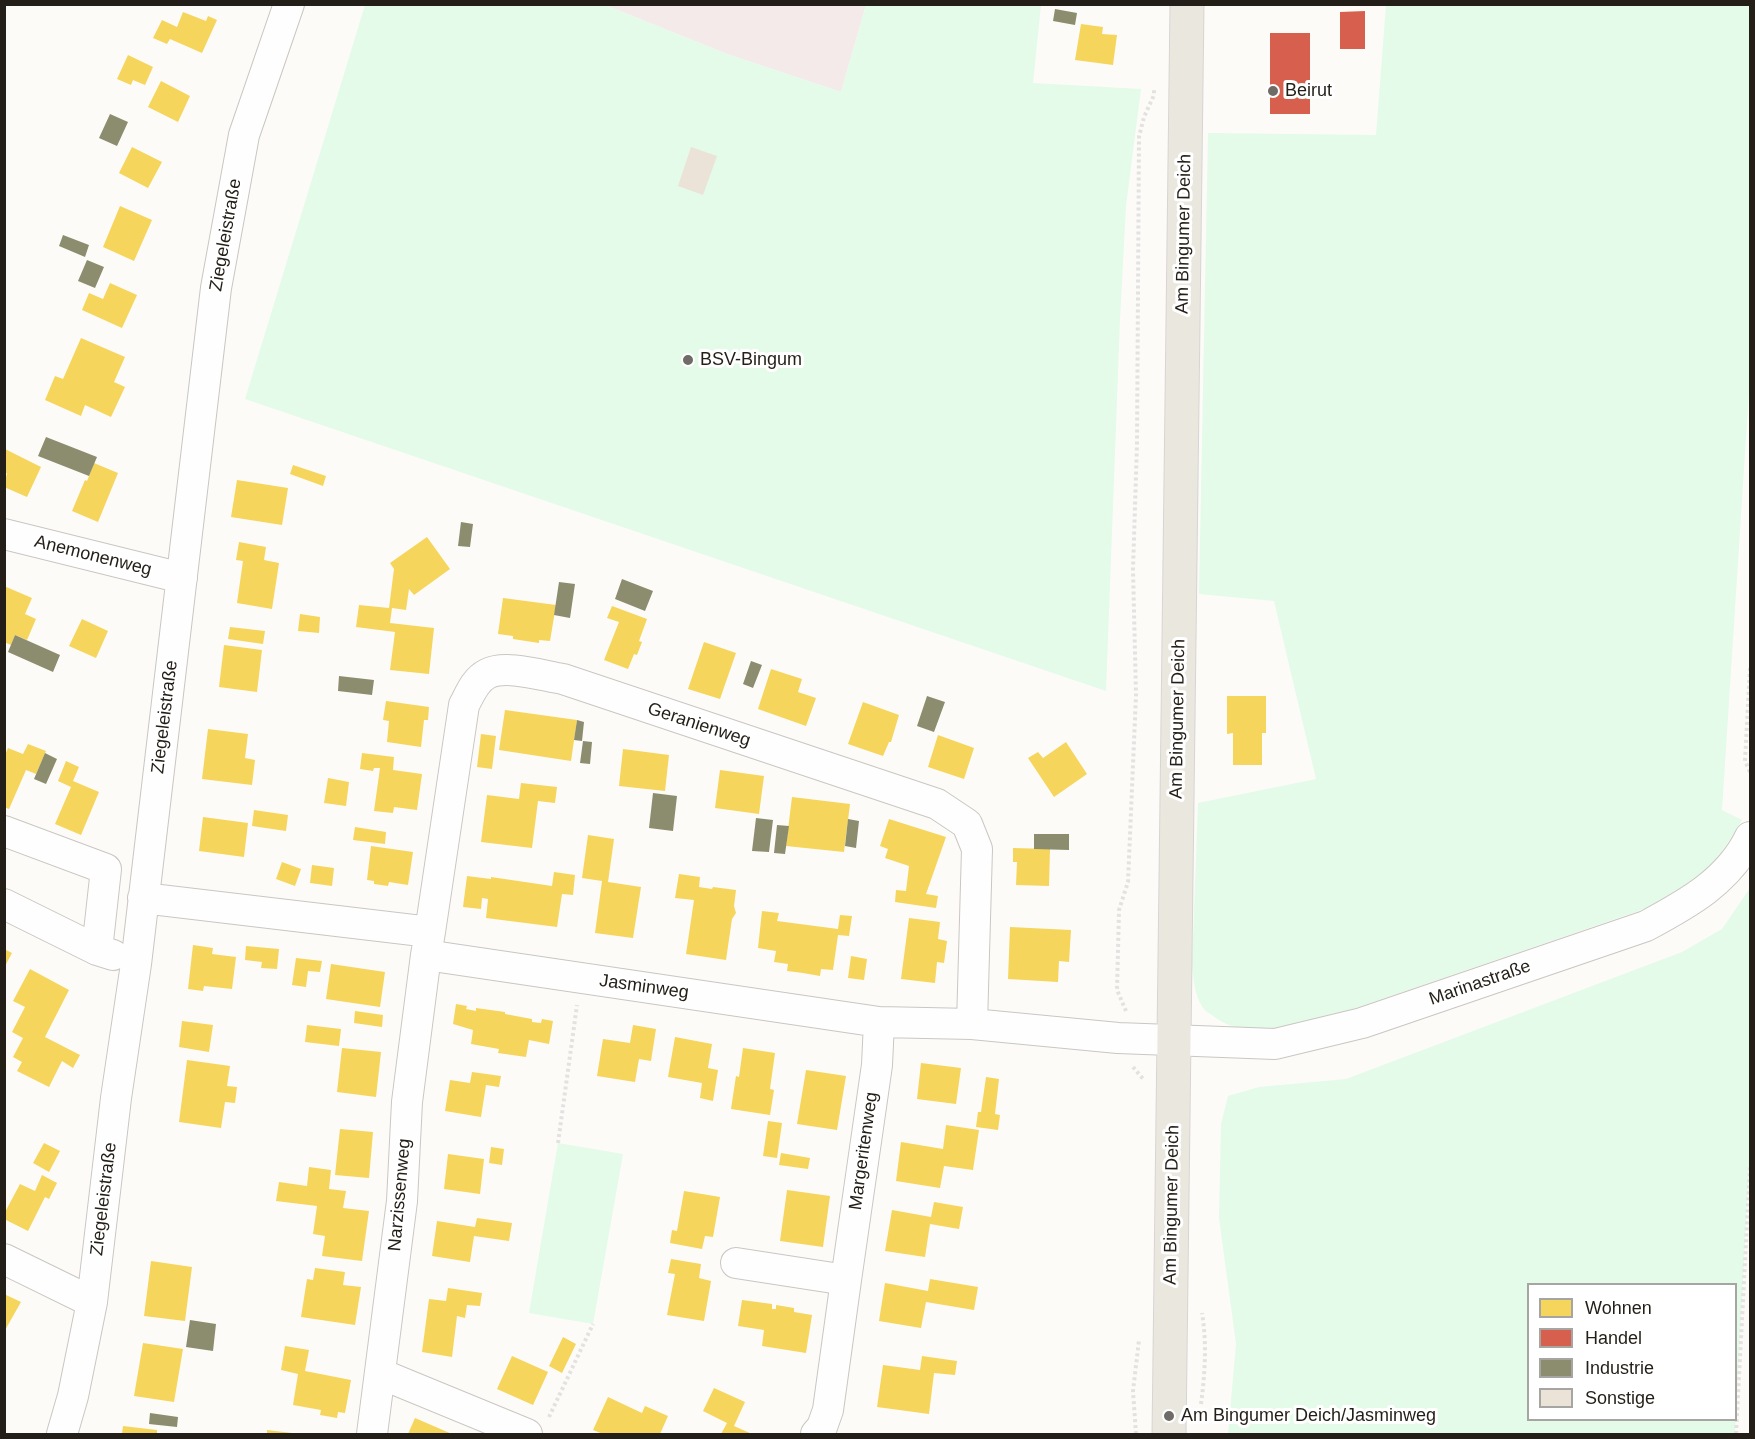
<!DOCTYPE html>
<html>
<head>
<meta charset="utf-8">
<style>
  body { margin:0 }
  #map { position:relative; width:1755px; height:1439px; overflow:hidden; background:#fdfbf8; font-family:Arial,sans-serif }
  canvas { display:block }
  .frame { position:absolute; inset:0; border:6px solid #231e17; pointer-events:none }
  .legend { position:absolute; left:1527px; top:1283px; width:210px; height:138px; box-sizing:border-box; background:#fff; border:2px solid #a7a5a2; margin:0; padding:8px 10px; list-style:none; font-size:18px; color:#231e17 }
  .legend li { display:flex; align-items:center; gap:12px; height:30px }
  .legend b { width:30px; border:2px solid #a7a5a2 }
</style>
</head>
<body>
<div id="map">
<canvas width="1755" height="1439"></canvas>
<div class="frame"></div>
<ul class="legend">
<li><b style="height:16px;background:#f6d55c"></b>Wohnen</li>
<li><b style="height:16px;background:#d6604d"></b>Handel</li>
<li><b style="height:16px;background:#8c8c6e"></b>Industrie</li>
<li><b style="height:16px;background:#ebe3d7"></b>Sonstige</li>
</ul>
</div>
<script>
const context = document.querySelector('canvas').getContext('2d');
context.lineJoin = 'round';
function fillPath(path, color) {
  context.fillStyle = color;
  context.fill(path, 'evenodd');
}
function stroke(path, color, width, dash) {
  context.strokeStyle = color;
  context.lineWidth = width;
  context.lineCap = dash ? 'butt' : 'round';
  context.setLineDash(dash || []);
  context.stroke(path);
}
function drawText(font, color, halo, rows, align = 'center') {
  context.font = font + ' Arial,sans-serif';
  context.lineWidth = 6;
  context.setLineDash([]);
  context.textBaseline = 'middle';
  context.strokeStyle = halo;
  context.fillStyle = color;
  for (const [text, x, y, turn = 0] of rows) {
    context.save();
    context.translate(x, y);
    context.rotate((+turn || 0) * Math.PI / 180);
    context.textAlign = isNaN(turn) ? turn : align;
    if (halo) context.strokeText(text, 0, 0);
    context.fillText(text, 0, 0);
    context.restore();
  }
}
fillPath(new Path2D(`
  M 605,5 L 866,5 L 841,92 L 727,54 Z`), '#f4eaea');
fillPath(new Path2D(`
  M 365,5 L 605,5 L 727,54 L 841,92 L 866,5 L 1041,5 L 1033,83 L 1141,89 L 1126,206 L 1120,320 L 1106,691 L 245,399 Z
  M 1386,5 L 1750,5 L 1750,376 L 1722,810 L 1742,820 C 1727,845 1710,873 1685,889 C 1674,897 1659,902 1647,908 L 1327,1018 C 1293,1025 1247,1040 1216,1018 C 1211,1014 1204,1011 1202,1006 C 1194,994 1194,980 1192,966 L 1198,803 L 1316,779 L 1274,601 L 1199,594 L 1208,133 L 1376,135 Z
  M 1750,888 L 1750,1144 L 1735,1434 L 1228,1434 L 1236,1344 L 1219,1218 L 1221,1124 L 1228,1096 L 1259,1087 L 1346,1079 L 1682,952 L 1722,929 ZM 1736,1284 L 1736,1420 L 1528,1420 L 1528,1284 Z
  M 558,1143 L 623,1154 L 593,1324 L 529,1313 Z`), '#e3fbe8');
fillPath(new Path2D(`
  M 183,12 L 206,21 L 208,16 L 217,20 L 202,53 L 170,39 L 167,44 L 153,38 L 162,20 L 177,27 Z
  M 1081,24 L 1103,27 L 1102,34 L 1117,35 L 1113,65 L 1075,60 Z
  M 128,55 L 153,67 L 145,85 L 133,80 L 131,85 L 117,79 Z
  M 161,81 L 190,96 L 178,122 L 148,107 Z
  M 132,147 L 162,162 L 148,188 L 119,173 Z
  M 120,206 L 152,220 L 134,261 L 103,247 Z
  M 110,283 L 137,295 L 122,328 L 82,310 L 89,293 L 103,299 Z
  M 81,338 L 125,357 L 114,382 L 125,387 L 111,417 L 85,405 L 81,416 L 45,400 L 55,376 L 63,379 Z
  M 5,449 L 41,467 L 27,497 L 4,487 L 7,473 L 5,473 Z
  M 94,463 L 118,473 L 98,522 L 72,511 L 85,480 L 87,481 Z
  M 293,465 L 326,476 L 323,486 L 290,474 Z
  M 237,480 L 288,488 L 282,525 L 231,517 Z
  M 427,537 L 450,569 L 414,595 L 409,589 L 406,610 L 392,608 L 390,623 L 434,628 L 429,674 L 390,670 L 395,632 L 356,627 L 359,605 L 389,608 L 394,569 L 390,563 Z
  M 239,542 L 266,547 L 264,560 L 279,563 L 272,609 L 237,603 L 243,561 L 236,560 Z
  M 4,586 L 32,598 L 25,614 L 36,619 L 27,640 L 15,635 L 11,645 L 4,642 Z
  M 503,598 L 556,605 L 550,641 L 539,640 L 539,643 L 513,639 L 513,636 L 498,634 Z
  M 612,606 L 647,619 L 639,641 L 642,642 L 637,655 L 634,654 L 628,669 L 604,660 L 619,622 L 607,618 Z
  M 300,614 L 320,617 L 319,633 L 298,631 Z
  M 82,619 L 108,631 L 96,658 L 69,646 Z
  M 230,627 L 265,631 L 263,644 L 228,639 Z
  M 704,642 L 736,653 L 720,699 L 688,689 Z
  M 224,645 L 262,650 L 257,692 L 219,687 Z
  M 771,669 L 802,679 L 798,692 L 816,698 L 806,726 L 758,709 Z
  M 1227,696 L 1266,696 L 1266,733 L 1262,733 L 1262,765 L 1233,765 L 1233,733 L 1227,734 Z
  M 386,701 L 429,707 L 428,720 L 424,720 L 421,747 L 387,742 L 389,721 L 383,720 Z
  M 863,702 L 899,715 L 891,742 L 889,742 L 883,756 L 848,744 Z
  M 505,710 L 577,720 L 571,761 L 499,750 Z
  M 208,729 L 248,734 L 245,758 L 255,760 L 252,785 L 202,779 Z
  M 481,734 L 496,736 L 492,769 L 477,767 Z
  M 938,735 L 974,748 L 964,779 L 928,767 Z
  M 1066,742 L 1087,774 L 1054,797 L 1028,758 L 1038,752 L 1043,758 Z
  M 28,744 L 46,751 L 36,774 L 26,770 L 9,809 L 4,807 L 4,757 L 8,748 L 23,754 Z
  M 623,749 L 669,755 L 665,791 L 619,786 Z
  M 362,753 L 394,757 L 393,770 L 422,774 L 417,810 L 394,807 L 393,813 L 374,811 L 380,768 L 374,768 L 373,771 L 360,769 Z
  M 66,761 L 79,767 L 73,781 L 99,792 L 81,835 L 55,824 L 71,787 L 58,781 Z
  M 720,770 L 764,776 L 759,814 L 715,808 Z
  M 328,778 L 349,782 L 346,806 L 324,803 Z
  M 521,783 L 557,787 L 555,803 L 538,801 L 532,848 L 481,842 L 487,795 L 519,799 Z
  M 792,797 L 850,804 L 844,852 L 786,846 Z
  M 254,810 L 288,815 L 286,831 L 252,826 Z
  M 203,817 L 248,823 L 244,857 L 199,851 Z
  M 889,819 L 946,837 L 926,894 L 938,896 L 936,908 L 895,902 L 896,890 L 906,891 L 909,866 L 885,858 L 888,849 L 880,846 Z
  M 355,827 L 386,832 L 385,844 L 353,840 Z
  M 588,835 L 614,839 L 608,882 L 641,887 L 633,938 L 595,933 L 602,881 L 582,878 Z
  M 371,846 L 413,852 L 408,885 L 389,882 L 388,886 L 374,884 L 374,881 L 367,880 Z
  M 1013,848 L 1050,849 L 1049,886 L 1016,885 L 1017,862 L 1013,862 Z
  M 282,862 L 301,869 L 295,886 L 276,879 Z
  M 312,865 L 334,868 L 332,886 L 310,883 Z
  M 554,872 L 575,875 L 573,895 L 562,894 L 557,927 L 486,918 L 488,899 L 482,898 L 481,909 L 463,907 L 467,876 L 491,879 L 491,877 L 552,886 Z
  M 679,874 L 700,877 L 699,887 L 712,889 L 713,887 L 736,890 L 734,906 L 736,913 L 732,919 L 726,960 L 686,954 L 694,900 L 675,898 Z
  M 762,911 L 779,913 L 777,921 L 838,929 L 840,915 L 852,916 L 849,936 L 838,935 L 833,970 L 821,969 L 820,976 L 803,973 L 787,971 L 788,964 L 774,962 L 776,951 L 758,948 Z
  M 909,918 L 940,922 L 938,939 L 947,941 L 944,963 L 937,962 L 935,983 L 901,979 Z
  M 1010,927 L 1071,930 L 1069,962 L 1059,961 L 1058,982 L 1008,979 Z
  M 193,945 L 213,948 L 212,954 L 236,957 L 232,989 L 204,986 L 203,991 L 188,989 Z
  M 246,946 L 279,949 L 277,969 L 261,968 L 262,962 L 245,960 Z
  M 4,949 L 12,953 L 4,968 Z
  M 851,956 L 867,959 L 864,980 L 848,978 Z
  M 296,958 L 322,961 L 320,972 L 308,971 L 306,987 L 292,985 Z
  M 331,964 L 385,972 L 380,1007 L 326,999 Z
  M 30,969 L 69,990 L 45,1037 L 80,1055 L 73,1068 L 62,1061 L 49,1087 L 17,1071 L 22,1062 L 13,1057 L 23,1038 L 12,1032 L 25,1007 L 13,1001 Z
  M 456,1004 L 467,1006 L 466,1009 L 476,1011 L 476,1008 L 505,1012 L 505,1014 L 532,1019 L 532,1022 L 541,1023 L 542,1019 L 553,1021 L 549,1044 L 529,1040 L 526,1057 L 498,1053 L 499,1049 L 471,1044 L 473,1030 L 453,1024 Z
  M 355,1011 L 383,1015 L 382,1027 L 354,1023 Z
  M 182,1021 L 213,1025 L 209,1052 L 179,1047 Z
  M 307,1025 L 341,1029 L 339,1046 L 305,1042 Z
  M 633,1025 L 656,1029 L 651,1061 L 639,1059 L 635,1082 L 597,1076 L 603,1039 L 630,1043 Z
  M 675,1037 L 712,1044 L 708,1068 L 718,1070 L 713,1101 L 700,1098 L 702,1083 L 668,1077 Z
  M 342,1048 L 381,1052 L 376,1097 L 337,1092 Z
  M 743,1048 L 775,1053 L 770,1089 L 774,1090 L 770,1115 L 731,1109 L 736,1076 L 739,1077 Z
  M 187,1060 L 230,1066 L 227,1086 L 237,1087 L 235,1103 L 225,1102 L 221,1128 L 179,1122 Z
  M 921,1063 L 961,1068 L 956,1104 L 917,1099 Z
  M 806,1070 L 846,1076 L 837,1130 L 797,1124 Z
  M 472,1072 L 501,1076 L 499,1087 L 486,1085 L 481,1117 L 445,1111 L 450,1080 L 470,1083 Z
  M 986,1077 L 999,1079 L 995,1114 L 1000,1115 L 998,1130 L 976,1127 L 978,1112 L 981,1112 Z
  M 768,1121 L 782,1123 L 777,1158 L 763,1156 Z
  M 946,1125 L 979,1130 L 973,1170 L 944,1166 L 940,1188 L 896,1181 L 901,1142 L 943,1149 Z
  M 340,1129 L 373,1132 L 369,1178 L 335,1175 Z
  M 44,1143 L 60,1151 L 49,1172 L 33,1163 Z
  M 491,1147 L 504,1149 L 502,1165 L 489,1163 Z
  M 781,1153 L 810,1158 L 808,1169 L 779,1165 Z
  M 448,1154 L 484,1159 L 480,1194 L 444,1189 Z
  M 309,1167 L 331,1170 L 329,1189 L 346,1191 L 343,1208 L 369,1211 L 362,1261 L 322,1256 L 325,1236 L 313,1234 L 317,1206 L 276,1201 L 279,1182 L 307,1186 Z
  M 42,1175 L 57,1183 L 49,1199 L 45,1197 L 28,1231 L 4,1219 L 4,1214 L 20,1184 L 35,1191 Z
  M 787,1190 L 830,1196 L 823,1247 L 780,1241 Z
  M 684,1191 L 720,1197 L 713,1237 L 705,1236 L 702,1249 L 670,1243 L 672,1230 L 677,1231 Z
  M 934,1202 L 963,1207 L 959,1229 L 930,1224 L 925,1257 L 885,1251 L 892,1210 L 931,1217 Z
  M 477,1218 L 512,1223 L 509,1241 L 474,1236 L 470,1262 L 432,1256 L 437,1221 L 475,1227 Z
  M 671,1259 L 701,1264 L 699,1278 L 711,1281 L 704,1321 L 667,1315 L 675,1274 L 668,1273 Z
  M 151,1261 L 192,1267 L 185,1321 L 144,1316 Z
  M 315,1268 L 345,1272 L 343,1285 L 361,1287 L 355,1325 L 301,1317 L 307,1279 L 313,1280 Z
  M 930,1279 L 978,1287 L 974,1310 L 926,1302 L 921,1328 L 879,1321 L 885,1283 L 928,1291 Z
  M 448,1288 L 482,1293 L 480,1306 L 467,1305 L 465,1318 L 457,1316 L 452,1357 L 422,1352 L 429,1299 L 446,1301 Z
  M 4,1294 L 21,1302 L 4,1332 Z
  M 742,1300 L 772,1304 L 772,1309 L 776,1309 L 776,1305 L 794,1308 L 794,1312 L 812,1315 L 806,1353 L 762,1346 L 764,1330 L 738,1326 Z
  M 563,1337 L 576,1344 L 562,1373 L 549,1366 Z
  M 143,1343 L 183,1349 L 174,1402 L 134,1396 Z
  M 285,1346 L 309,1350 L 305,1371 L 351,1380 L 345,1413 L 338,1412 L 337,1418 L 320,1415 L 321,1410 L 293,1405 L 298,1374 L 281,1370 Z
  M 512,1356 L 548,1372 L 533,1405 L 497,1389 Z
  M 922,1356 L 957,1361 L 955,1375 L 934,1373 L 929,1414 L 877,1407 L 883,1365 L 920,1370 Z
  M 714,1388 L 745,1402 L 734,1426 L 752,1434 L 721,1434 L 727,1423 L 703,1411 Z
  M 608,1397 L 642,1413 L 645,1406 L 668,1416 L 660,1434 L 603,1434 L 593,1430 Z
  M 415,1418 L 452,1434 L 408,1434 Z
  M 123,1426 L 157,1430 L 157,1434 L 122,1434 Z
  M 267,1430 L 292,1433 L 291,1434 L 267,1434 Z`), '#f6d55c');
fillPath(new Path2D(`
  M 1365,11 L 1365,49 L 1340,49 L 1340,12 Z
  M 1270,33 L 1310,33 L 1310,114 L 1270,114 Z`), '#d6604d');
fillPath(new Path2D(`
  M 1055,9 L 1077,13 L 1075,25 L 1053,21 Z
  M 110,114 L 128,122 L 117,146 L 99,138 Z
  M 63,235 L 89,245 L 85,257 L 59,246 Z
  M 87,260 L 104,267 L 95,288 L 78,281 Z
  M 46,437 L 97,457 L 89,476 L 38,456 Z
  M 461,522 L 473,524 L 470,547 L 458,546 Z
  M 622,579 L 653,591 L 645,611 L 615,599 Z
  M 559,582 L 575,584 L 570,618 L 554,615 Z
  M 15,635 L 60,655 L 53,672 L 8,652 Z
  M 751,661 L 762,665 L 753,688 L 743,684 Z
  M 339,676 L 374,680 L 372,695 L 338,691 Z
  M 927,696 L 945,702 L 934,732 L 917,726 Z
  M 577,720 L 584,722 L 582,741 L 574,740 Z
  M 583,741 L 592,742 L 590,764 L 580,763 Z
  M 45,753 L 57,759 L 46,784 L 34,779 Z
  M 653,793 L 677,796 L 673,831 L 649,828 Z
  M 756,818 L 773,820 L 769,852 L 752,851 Z
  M 848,819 L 859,821 L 856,848 L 845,846 Z
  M 777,825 L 789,826 L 785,854 L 774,853 Z
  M 1034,834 L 1069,834 L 1069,850 L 1034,849 Z
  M 190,1320 L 216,1324 L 213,1351 L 186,1347 Z
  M 150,1413 L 178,1417 L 177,1427 L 149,1424 Z`), '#8c8c6e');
fillPath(new Path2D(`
  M 691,147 L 717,156 L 703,195 L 678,186 Z`), '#ebe3d7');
const minor = new Path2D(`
  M 4,534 L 182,578
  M 4,831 L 106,869 L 97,950
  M 143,898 L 430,932 L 426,955 L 879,1022 L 972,1024 L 1118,1038 L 1275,1044 L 1362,1023 L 1646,926 C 1687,904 1729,881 1750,837
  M 4,904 L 97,950 L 113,955
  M 430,932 L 464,705 C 470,694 475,680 487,674 C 506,664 543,676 563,679 L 937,804 L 967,824 L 977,849 L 972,1024
  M 4,1259 L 92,1302
  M 736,1263 L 846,1280 L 877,1065 L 879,1022
  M 381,1374 L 527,1434
  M 62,1434 L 73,1396 L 92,1302 L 116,1098 L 136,964 L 216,288 L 244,135 L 289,4
  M 372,1434 L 402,1201 L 407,1102 L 426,955
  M 816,1434 L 822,1427 L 828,1410 L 846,1280`);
const major = new Path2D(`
  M 1169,1434 L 1187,4`);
stroke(minor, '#cac6c2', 32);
stroke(major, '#d7d5d3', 35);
stroke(new Path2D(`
  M 1750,668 L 1745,761 L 1750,772
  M 1126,1011 L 1117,990 L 1119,910 L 1128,882 L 1136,695 L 1133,569 L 1137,444 L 1139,137 L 1144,117 L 1154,95 L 1154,88
  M 1133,1067 L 1144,1080
  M 558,1143 L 577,1005
  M 1201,1404 C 1205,1374 1207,1343 1202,1313
  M 549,1417 L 593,1324
  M 1136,1434 L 1133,1391 L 1139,1340
  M 1736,1434 L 1750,1167`), '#e3e2e0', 4, [3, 3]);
stroke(minor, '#fffefe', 30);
stroke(major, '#eae7df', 33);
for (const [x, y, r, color] of [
  [1273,91,6,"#6f6b66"],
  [688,360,6,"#6f6b66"],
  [1169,1416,6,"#6f6b66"]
]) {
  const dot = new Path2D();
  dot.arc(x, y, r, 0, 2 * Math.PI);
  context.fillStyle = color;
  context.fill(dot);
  stroke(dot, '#fff', 2);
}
drawText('18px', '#231e17', '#fff', [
  ["Beirut",1285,91],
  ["BSV-Bingum",700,360],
  ["Am Bingumer Deich/Jasminweg",1181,1416]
], 'left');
drawText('18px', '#231e17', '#fff', [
  ["Am Bingumer Deich",1184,234,-89],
  ["Ziegeleistraße",226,235,-80],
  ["Anemonenweg",93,556,14],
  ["Ziegeleistraße",165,717,-83],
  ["Am Bingumer Deich",1178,719,-89],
  ["Geranienweg",699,725,18],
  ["Marinastraße",1480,983,-19],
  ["Jasminweg",644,987,8],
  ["Margeritenweg",864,1151,-82],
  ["Narzissenweg",400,1195,-85],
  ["Ziegeleistraße",104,1199,-83],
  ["Am Bingumer Deich",1172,1205,-89]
]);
</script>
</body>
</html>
